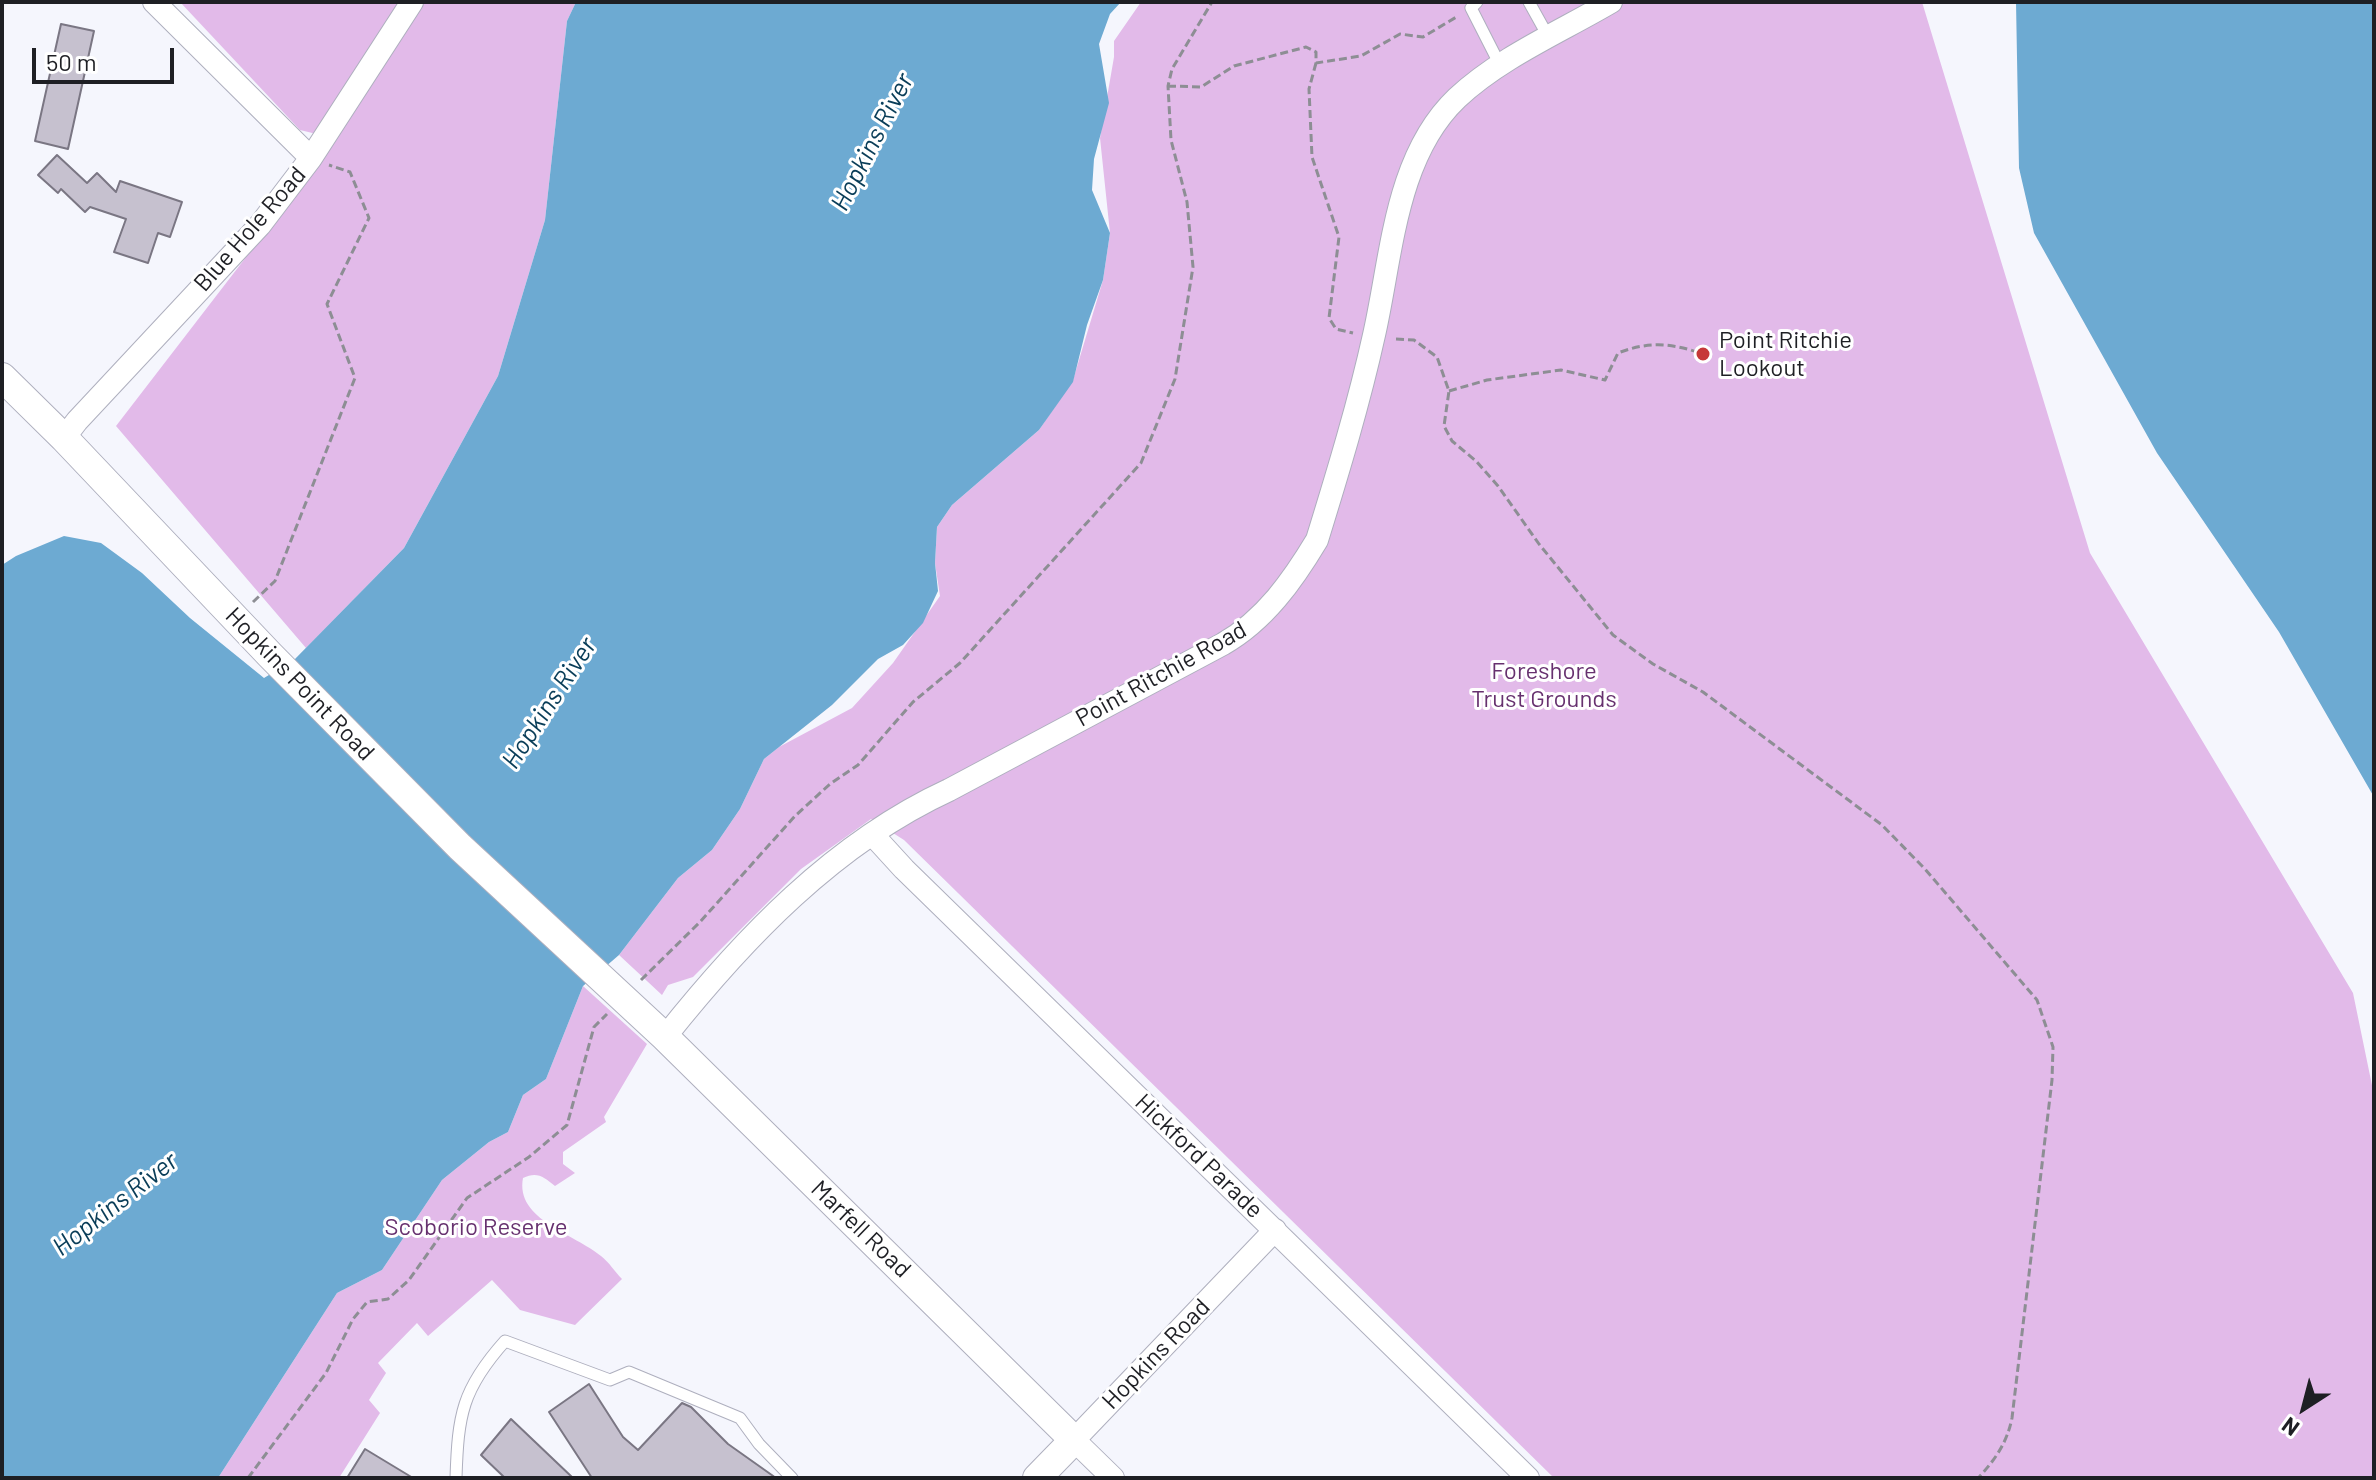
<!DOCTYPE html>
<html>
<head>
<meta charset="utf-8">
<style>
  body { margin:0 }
  #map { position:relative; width:2376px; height:1480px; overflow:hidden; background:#f5f6fd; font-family:Barlow,sans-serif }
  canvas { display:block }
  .frame { position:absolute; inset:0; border:4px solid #1e1f24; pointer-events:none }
  .north { position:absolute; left:2264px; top:1368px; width:80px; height:80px; -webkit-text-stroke:6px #fff; paint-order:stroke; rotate:216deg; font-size:22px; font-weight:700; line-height:32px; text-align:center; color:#1e1f24 }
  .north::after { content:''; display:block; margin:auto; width:28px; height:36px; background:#1e1f24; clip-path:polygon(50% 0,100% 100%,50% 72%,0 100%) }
  .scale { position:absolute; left:32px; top:48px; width:142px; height:36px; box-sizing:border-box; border:4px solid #1e1f24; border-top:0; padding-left:10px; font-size:24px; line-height:28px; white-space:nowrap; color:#1e1f24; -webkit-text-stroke:6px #fff; paint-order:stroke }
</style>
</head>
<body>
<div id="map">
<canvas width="2376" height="1480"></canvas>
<div class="frame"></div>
<div class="north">N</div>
<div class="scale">50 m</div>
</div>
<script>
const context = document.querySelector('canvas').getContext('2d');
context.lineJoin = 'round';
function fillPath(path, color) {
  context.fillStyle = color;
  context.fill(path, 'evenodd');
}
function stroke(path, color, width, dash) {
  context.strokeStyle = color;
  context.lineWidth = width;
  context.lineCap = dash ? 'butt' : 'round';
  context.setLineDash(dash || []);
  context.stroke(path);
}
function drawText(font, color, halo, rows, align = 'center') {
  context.font = font + ' Barlow,sans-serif';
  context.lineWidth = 6;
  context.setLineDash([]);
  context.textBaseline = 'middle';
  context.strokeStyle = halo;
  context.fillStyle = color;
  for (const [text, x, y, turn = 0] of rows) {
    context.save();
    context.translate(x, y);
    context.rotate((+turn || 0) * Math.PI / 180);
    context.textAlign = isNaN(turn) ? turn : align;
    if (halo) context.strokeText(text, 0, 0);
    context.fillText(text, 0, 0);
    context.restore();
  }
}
fillPath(new Path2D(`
  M 180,2 L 576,2 L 567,21 L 545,220 L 498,376 L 404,548 L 306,648 L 116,426 L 337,139 L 300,130 Z
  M 1141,2 L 1922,2 L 2090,553 L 2353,993 L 2374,1095 L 2374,1478 L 1554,1478 L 904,840 L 871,819 L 801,869 L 693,977 L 668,985 L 662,995 L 619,955 L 678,878 L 712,850 L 740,809 L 764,759 L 779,747 L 852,708 L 893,663 L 940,596 L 935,563 L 937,527 L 952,505 L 1039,430 L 1073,380 L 1103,280 L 1110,233 L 1100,138 L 1114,57 L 1114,41 Z
  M 583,986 L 647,1044 L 604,1117 L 606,1122 L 563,1152 L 563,1164 L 575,1173 L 555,1186 C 544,1177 537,1171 523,1178 C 515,1220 575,1234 601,1256 C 609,1262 615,1272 622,1279 L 575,1325 L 520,1310 L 492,1280 L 428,1336 L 417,1323 L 378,1363 L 386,1373 L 369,1400 L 380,1413 L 339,1478 L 218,1478 L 337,1293 L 382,1270 L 442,1180 L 489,1142 L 508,1132 L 523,1095 L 546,1079 Z`), '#e2bae9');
fillPath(new Path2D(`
  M 576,2 L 1121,2 L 1110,14 L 1099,44 L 1109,103 L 1094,159 L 1092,190 L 1110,233 L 1103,280 L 1087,325 L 1073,382 L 1039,430 L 952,505 L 937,527 L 935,563 L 938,591 L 923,623 L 903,645 L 878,659 L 832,705 L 764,759 L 740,809 L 712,850 L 678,878 L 619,955 L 583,986 L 546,1079 L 523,1095 L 508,1132 L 489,1142 L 442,1180 L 382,1270 L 337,1293 L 218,1478 L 2,1478 L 2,565 L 16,556 L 64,536 L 101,543 L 142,573 L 190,618 L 264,678 L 295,659 L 404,548 L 498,376 L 545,220 L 567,21 Z
  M 2016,2 L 2374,2 L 2374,797 L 2279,632 L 2157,453 L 2034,233 L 2019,168 Z`), '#6daad2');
const building = new Path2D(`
  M 61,24 L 94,31 L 68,149 L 35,141 Z
  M 57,155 L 87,183 L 97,173 L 116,192 L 120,181 L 182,202 L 170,237 L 158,233 L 148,263 L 114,252 L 126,219 L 90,207 L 85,212 L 61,189 L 58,193 L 38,175 Z
  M 589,1384 L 623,1437 L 638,1450 L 682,1403 L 691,1407 L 728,1444 L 776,1478 L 592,1478 L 549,1412 Z
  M 511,1419 L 573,1478 L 505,1478 L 481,1455 Z
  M 365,1449 L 413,1478 L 347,1478 Z`);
fillPath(building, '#c6c1cf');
stroke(building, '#7a7683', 2);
const service = new Path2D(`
  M 1477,2 L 1471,8 L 1500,65
  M 1529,2 L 1549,38
  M 456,1478 C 458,1415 462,1389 505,1341 L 610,1380 L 629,1372 L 740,1418 L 759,1444 L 792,1478`);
const minor = new Path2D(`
  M 154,2 L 311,158
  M 64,438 L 77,421 L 260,225 L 311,158 L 412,2
  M 872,834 L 904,869 L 1528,1478
  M 665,1037 C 743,939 834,843 949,790 L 1223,644 C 1265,620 1293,580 1317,540 C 1338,472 1359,403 1374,335 C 1392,256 1395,157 1457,98 C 1501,57 1560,32 1611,2
  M 1113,1478 L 1074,1440 L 1275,1230`);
const tertiary = new Path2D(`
  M 2,377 L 64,438 L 270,655 L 460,847 L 665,1037 L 1074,1440 L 1037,1478`);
stroke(service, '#aeafbe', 13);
stroke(minor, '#aeafbe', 24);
stroke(tertiary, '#aeafbe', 30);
stroke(new Path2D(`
  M 1316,63 L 1309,89 L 1312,157 L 1339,237 L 1329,318 L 1336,329 L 1353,333
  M 1168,86 L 1201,87 L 1234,66 L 1306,47 L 1316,52 L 1316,63 L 1361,56 L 1400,34 L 1423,37 L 1458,16
  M 1396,339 L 1414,340 L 1437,357 L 1449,391 L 1444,426 L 1452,441 L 1476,461 L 1498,486 L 1539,544 L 1613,635 L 1653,664 L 1703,692 L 1882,825 L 1925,869 L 2037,1000 L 2053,1047 L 2052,1080 L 2012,1418 C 2007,1443 1995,1460 1978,1478
  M 1449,391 L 1487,380 L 1561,370 L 1605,380 L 1618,353 C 1649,341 1672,343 1703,354
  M 253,602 L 275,581 L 355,378 L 327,304 L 369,218 L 350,172 L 329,165
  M 641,980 L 700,922 L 795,816 L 830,784 L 858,765 L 913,702 L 960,663 L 1141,463 L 1175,379 L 1193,267 L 1187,202 L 1171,140 L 1168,86 L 1172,69 L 1212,2
  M 248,1478 L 326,1373 L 353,1319 L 367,1302 L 388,1299 L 409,1280 L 467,1198 L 529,1157 L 567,1125 L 594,1027 L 607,1014`), '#8d8e94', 3, [8, 4]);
stroke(service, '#fff', 11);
stroke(minor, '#fff', 22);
stroke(tertiary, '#fff', 28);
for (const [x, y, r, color] of [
  [1703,354,8,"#c63838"]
]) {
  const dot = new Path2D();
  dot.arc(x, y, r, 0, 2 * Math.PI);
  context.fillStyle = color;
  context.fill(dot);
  stroke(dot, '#fff', 3);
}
drawText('24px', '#1e1f24', '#fff', [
  ["Blue Hole Road",250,229,-49],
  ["Point Ritchie Road",1161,674,-29],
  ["Hopkins Point Road",300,684,46],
  ["Hickford Parade",1199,1156,44],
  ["Marfell Road",861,1229,44],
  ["Hopkins Road",1156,1354,-46]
]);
drawText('24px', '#1e1f24', '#fff', [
  ["Point Ritchie",1719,340],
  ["Lookout",1719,368]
], 'left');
drawText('24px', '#67316f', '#fff', [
  ["Foreshore",1544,671],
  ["Trust Grounds",1544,699],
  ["Scoborio Reserve",476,1227]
]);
drawText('italic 26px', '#093d58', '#fff', [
  ["Hopkins River",872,142,-63],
  ["Hopkins River",549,703,-57],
  ["Hopkins River",115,1204,-38]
]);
</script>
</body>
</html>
